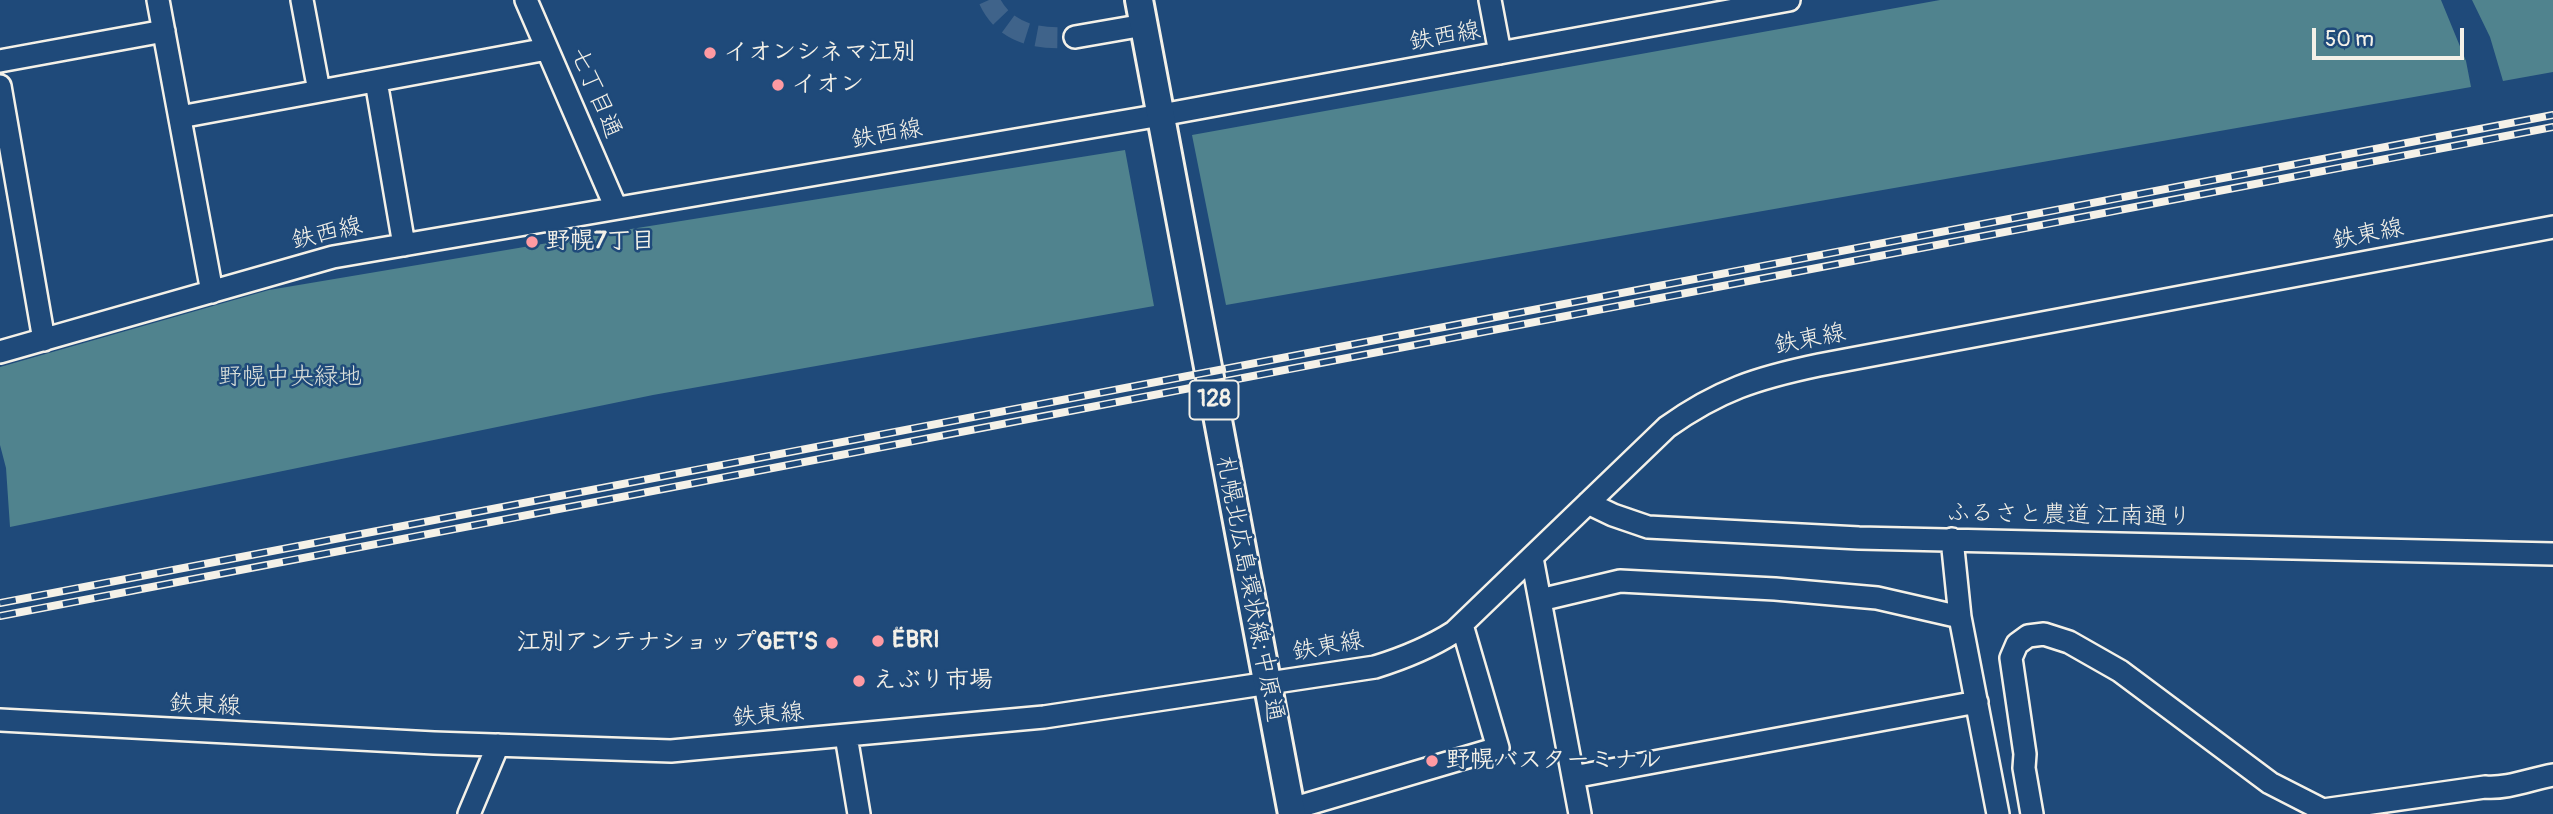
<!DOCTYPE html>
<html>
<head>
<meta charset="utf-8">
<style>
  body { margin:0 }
  #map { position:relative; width:2553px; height:814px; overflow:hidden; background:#1f4a7a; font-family:Pangolin,sans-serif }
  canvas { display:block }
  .scale { position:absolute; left:2312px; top:28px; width:152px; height:32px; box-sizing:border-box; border:4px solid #f4f1e8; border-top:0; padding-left:9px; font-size:21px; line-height:24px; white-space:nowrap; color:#f4f1e8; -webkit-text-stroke:5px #1f4a7a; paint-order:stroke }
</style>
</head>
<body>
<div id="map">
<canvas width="2553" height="814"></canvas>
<div class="scale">50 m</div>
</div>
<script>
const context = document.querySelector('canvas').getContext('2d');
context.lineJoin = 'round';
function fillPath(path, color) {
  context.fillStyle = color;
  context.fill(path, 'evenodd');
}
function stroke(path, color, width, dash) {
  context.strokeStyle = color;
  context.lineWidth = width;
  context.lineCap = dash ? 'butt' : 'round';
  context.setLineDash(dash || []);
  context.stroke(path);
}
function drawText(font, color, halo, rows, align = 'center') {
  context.font = font + ' Pangolin,"Klee One",sans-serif';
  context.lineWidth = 5;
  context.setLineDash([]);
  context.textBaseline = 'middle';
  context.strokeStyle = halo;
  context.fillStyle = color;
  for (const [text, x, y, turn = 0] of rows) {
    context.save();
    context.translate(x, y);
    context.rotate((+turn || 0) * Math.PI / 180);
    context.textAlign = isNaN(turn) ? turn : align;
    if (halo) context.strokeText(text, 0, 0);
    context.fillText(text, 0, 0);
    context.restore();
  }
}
fillPath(new Path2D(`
  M 1940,0 L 2441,0 L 2466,61 L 2471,87 L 1226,305 L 1192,135 Z
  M 2472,0 L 2553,0 L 2553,72 L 2503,81 L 2490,37 Z
  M 1125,150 L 1154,306 L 653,395 L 10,527 L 6,468 L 0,445 L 0,367 L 269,290 L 631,229 Z`), '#50838e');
stroke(new Path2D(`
  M 989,0 C 1005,35 1040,40 1075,37`), '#3f638a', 21, [21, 10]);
const minor = new Path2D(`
  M 158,0 L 212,292
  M 302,0 L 319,91
  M 526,0 L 616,208
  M 1490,0 L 1500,53
  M 1075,37 L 1144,25
  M 0,61 L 164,31
  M 376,81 L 404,245
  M 0,86 L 44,340
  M 180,117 L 547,49
  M 0,352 L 333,257 L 1161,115 L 1789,0
  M 1588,503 L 1613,515 L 1648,527 L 1859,538 L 2553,554
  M 1952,539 L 1960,617 L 1998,814
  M 1532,558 L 1580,814
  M 1540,600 L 1620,581 L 1775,589 L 1877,598 L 1960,617
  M 0,720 L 434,743 L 671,751 L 1044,717 L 1375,667 C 1404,658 1429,648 1454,632 L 1667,427 C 1719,390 1757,378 1819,365 L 2553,227
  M 846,736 L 859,814
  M 1573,777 L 1977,702
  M 1291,809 L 1498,748 L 1462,625
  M 469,814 L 498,745
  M 2032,814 L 2024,768 L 2025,754 L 2011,658 L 2017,644 L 2028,636 L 2044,634 L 2069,642 L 2120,671 L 2270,783 L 2323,810 L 2485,787 C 2507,789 2531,779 2553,775`);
const major = new Path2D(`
  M 1139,0 L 1292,814`);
stroke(minor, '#f4f1e8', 26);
stroke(major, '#f4f1e8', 32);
stroke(minor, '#1f4a7a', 21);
stroke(major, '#1f4a7a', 26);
const rail = new Path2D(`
  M 0,603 L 2553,115
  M 0,616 L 2553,127`);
stroke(rail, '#f4f1e8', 8);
stroke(rail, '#1f4a7a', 5, [16]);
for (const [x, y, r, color] of [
  [710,53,7,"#ff9aa2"],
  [778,85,7,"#ff9aa2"],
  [532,242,7,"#ff9aa2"],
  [878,641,7,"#ff9aa2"],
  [832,643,7,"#ff9aa2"],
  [859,681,7,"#ff9aa2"],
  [1432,761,7,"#ff9aa2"]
]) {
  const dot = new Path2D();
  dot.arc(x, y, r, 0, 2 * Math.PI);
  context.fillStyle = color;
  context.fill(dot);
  stroke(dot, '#1f4a7a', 2.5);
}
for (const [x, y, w] of [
  [1214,400,49]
]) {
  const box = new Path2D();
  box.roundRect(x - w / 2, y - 19.5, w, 39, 5);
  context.fillStyle = '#1f4a7a';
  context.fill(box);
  stroke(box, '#f4f1e8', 2);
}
drawText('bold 23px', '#f4f1e8', null, [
  ["128",1214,400]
]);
drawText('24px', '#f4f1e8', '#1f4a7a', [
  ["鉄西線",1445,37,-10],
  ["七丁目通",595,93,67],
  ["鉄西線",887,135,-10],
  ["鉄西線",327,234,-13],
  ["鉄東線",2368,235,-11],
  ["鉄東線",1810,340,-11],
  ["ふるさと農道 江南通り",2069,516,1],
  ["札幌北広島環状線;中原通",1249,589,79],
  ["鉄東線",1328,647,-10],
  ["鉄東線",205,706,3],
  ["鉄東線",768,716,-5]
]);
drawText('bold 24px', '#f4f1e8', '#1f4a7a', [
  ["イオンシネマ江別",724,53],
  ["イオン",792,85],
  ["野幌7丁目",546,242],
  ["ËBRI",892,641],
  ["江別アンテナショップGET’S",818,643,"right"],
  ["えぶり市場",873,681],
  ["野幌バスターミナル",1446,761]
], 'left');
drawText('24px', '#dbe0da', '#1f4a7a', [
  ["野幌中央緑地",290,378]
]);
</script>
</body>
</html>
